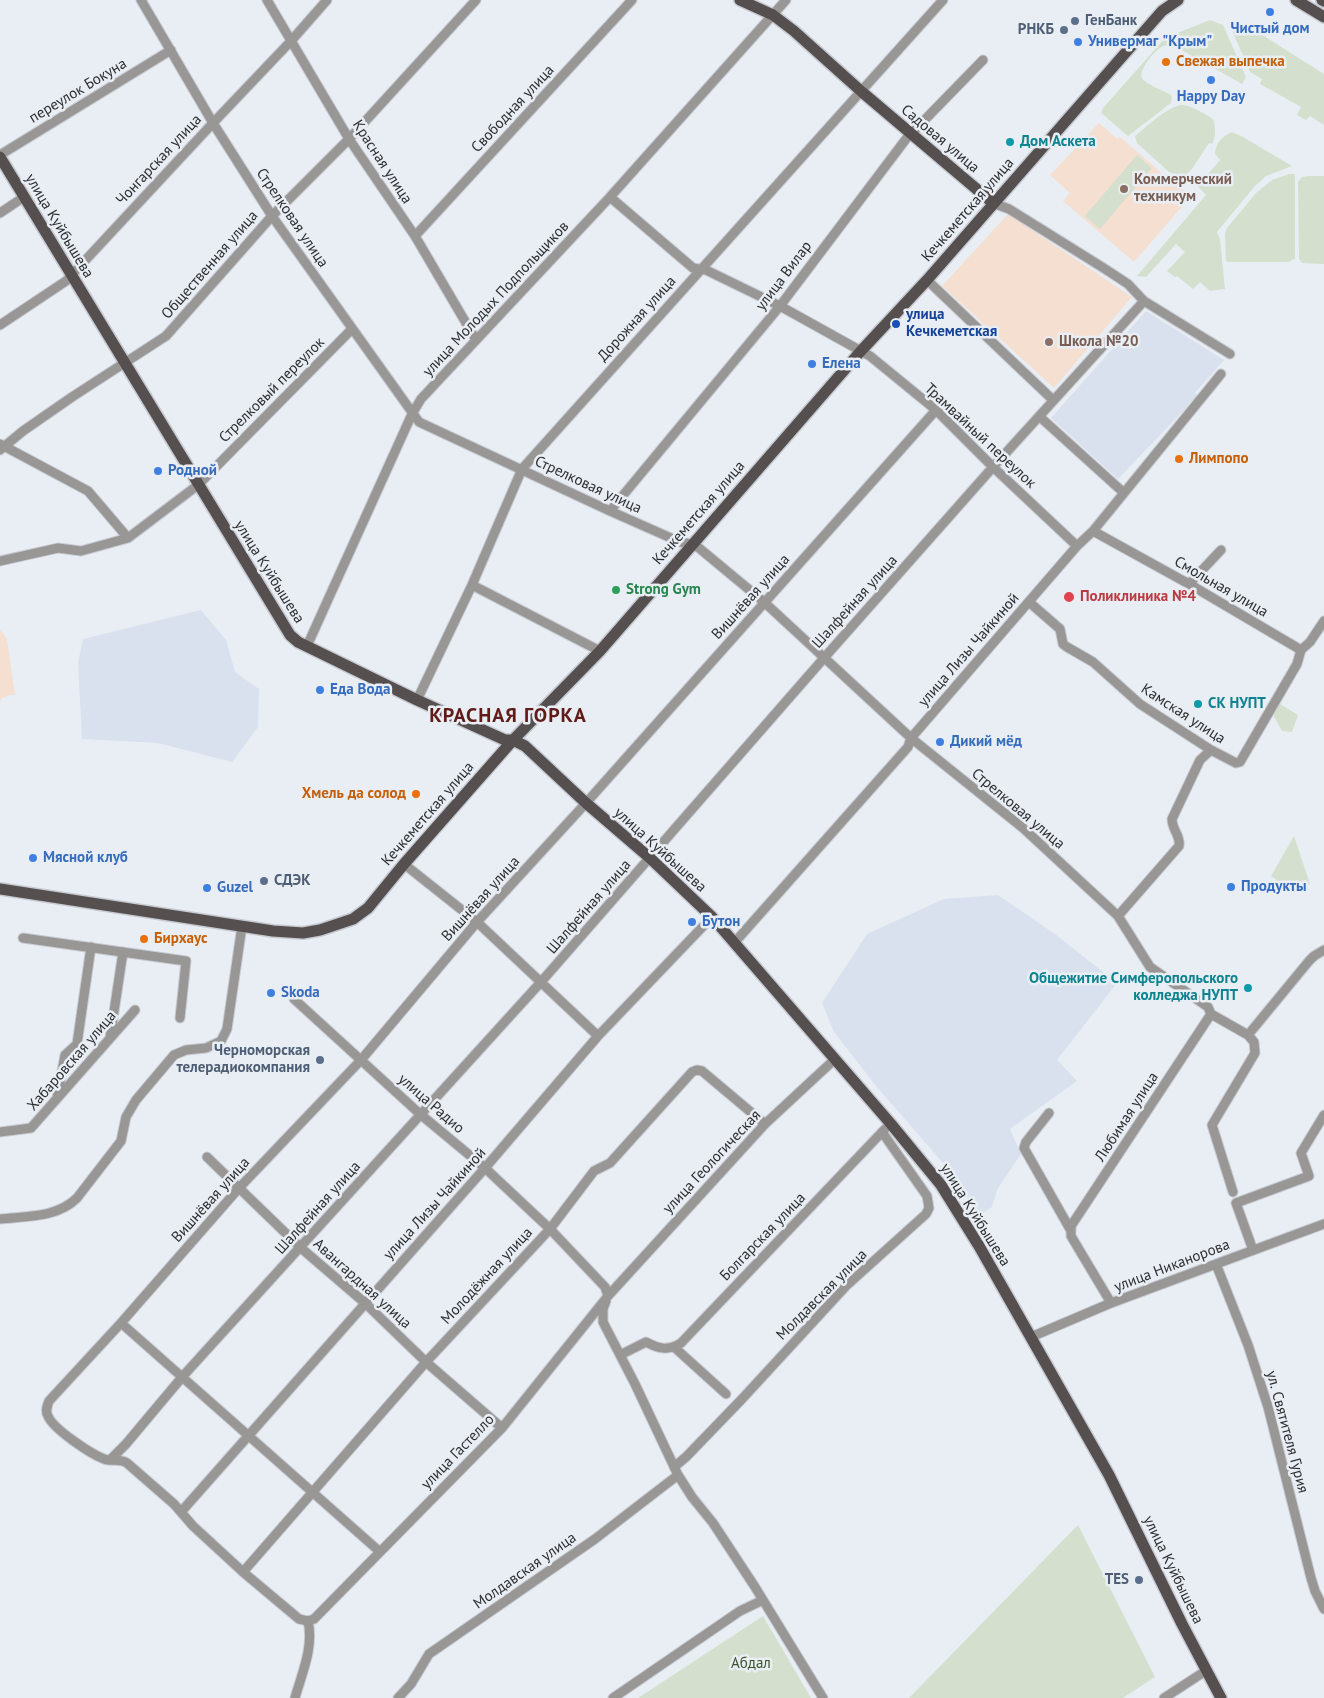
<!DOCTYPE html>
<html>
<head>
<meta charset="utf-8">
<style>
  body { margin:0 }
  canvas { display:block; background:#e9eef4 }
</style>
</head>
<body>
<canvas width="1324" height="1698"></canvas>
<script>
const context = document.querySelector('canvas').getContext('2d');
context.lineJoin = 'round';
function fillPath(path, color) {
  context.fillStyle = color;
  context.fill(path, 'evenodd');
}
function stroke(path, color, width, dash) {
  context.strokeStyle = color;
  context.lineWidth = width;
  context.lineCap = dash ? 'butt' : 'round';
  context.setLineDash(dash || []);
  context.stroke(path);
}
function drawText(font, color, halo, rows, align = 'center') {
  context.font = font + ' "PT Sans",sans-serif';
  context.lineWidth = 5;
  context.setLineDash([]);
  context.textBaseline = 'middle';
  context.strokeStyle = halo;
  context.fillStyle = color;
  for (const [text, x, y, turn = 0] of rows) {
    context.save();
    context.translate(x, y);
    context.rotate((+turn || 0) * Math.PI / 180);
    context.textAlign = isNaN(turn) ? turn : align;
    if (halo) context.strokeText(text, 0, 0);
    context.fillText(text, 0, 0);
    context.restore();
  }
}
fillPath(new Path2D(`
  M 1146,311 L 1224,360 L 1195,393 L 1197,395 L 1183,411 L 1118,479 L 1051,418 Z
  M 201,610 L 226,640 L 235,672 L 259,689 L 258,727 L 232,762 L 158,743 L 82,739 L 78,663 L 83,639 Z
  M 998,895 L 1055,934 L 1117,983 L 1057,1060 L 1077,1081 L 1010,1129 L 1021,1154 L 998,1188 L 992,1207 L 980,1215 L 943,1163 L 876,1086 L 834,1032 L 822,1003 L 867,934 L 944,899 Z`), '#d8e1ed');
fillPath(new Path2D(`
  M 1099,123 L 1117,139 L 1120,137 L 1171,181 L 1178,185 L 1191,196 L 1134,262 L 1063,201 L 1070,193 L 1050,175 Z
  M 1008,214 L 1132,297 L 1054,388 L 942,286 Z
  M 0,630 L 7,639 L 15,695 L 9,695 L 1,699 L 0,704 Z`), '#f4dfd1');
fillPath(new Path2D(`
  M 1210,20 L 1223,25 L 1246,77 L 1242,84 L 1178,48 C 1174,46 1168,44 1163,46 C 1156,49 1138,70 1142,78 C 1147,85 1162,90 1170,94 L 1172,97 L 1171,103 L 1128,136 L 1101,113 L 1103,108 L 1165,38 Z
  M 1239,26 L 1244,26 L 1253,29 L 1324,74 L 1324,125 L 1310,116 L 1306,120 L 1297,115 L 1301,107 L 1260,84 L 1262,79 L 1250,72 L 1231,28 Z
  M 1180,105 C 1192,105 1203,113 1213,119 C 1216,127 1216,137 1212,144 L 1209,143 L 1192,169 L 1183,177 L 1169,172 L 1137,143 L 1135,136 C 1149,125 1163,110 1180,105 Z
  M 1232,132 L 1243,137 L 1292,166 L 1266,176 L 1254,187 L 1217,232 L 1220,239 L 1225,289 L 1210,291 L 1200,282 L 1193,289 L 1177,276 L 1175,277 L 1167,271 L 1185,252 L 1176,244 L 1146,277 L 1137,276 L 1206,195 L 1193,181 L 1196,176 L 1202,181 L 1220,160 L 1215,154 C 1215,143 1223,136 1232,132 Z
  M 1137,155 L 1152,168 L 1100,229 L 1085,216 Z
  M 1289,174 L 1294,174 L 1295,176 L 1295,258 L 1289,262 L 1228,262 L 1226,261 L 1225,234 L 1227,228 L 1256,193 L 1272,180 Z
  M 1308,176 L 1324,176 L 1324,264 L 1302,263 L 1299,259 L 1298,182 L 1302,177 Z
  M 1280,704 L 1298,715 L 1292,732 L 1282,731 L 1273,715 Z
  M 1294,836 L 1310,884 L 1291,890 L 1271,876 Z
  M 1078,1525 L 1155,1677 L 1123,1698 L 909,1698 Z
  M 763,1616 L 811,1698 L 638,1698 Z`), '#d4e0cd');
const minor = new Path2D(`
  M 141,0 L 213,123 L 272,216 L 419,422 L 610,511 L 680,542 L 692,544 L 699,548 L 764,602 L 911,738 L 1023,828 L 1118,916 L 1150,967 L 1208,1007 L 1211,1014 L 1248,1035 L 1254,1042 L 1255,1053 L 1212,1125 L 1233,1192
  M 267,0 L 349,139 L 415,236 L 476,340
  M 0,155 L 171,50
  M 610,197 L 693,268 L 706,270 L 780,306 L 870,356 L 936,410 L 993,467 L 1077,546
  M 993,203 L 1009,209 L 1102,267 L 1128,284 L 1144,301 L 1230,354
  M 0,213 L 24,197
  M 415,236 L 632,0
  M 927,280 L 1053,400
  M 0,325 L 66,281 L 213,123 L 291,41 L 327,0
  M 1040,417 L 1124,493
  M 0,444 L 88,491 L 128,538
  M 0,450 L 23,431 L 72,397 L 166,336 L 272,216 L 349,139 L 476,0
  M 610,511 L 780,306 L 906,139 L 983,60
  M 1093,531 L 1189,584 L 1301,650
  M 0,561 L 58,548 L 81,551 L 128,538 L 198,485 L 352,329
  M 1189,584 L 1221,550
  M 472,585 L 600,651
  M 1029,602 L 1060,629 L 1063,644 L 1067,647 L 1093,662 L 1140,704 L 1211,750 L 1236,763 L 1240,762 L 1297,664 L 1301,650
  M 307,646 L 412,414 L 421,399 L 610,197 L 786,0
  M 1301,650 L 1310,642 L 1324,621
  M 417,700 L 472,585 L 522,469 L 943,0
  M 404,864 L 477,922 L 598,1036
  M 1118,916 L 1179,846 C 1181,836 1172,830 1172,819 L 1200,760 L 1211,750
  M 23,938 L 186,961 L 180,1018
  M 735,942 L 908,747 L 911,738 L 1077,546 L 1093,531 L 1221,374
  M 294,999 L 420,1114 L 485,1168 L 550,1229 L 605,1287 L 608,1296
  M 1248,1035 L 1309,961 L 1314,956 L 1324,950
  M 110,1038 L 123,952
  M 57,1098 L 65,1055 L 77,1044 L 91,947
  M 1049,1113 L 1026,1142 L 1024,1148 L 1070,1229
  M 0,1132 L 31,1128 L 135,1010
  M 207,1157 L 301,1248 L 365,1303 L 426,1362 L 502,1428
  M 0,1219 C 26,1216 57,1218 77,1198 L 121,1141 L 126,1117 L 136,1100 L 174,1055 L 186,1050 L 206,1048 L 221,1041 L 227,1029 L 242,926
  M 1253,1250 L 1236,1203 L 1309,1176 L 1301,1153 L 1324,1115
  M 1216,1264 L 1248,1345 L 1268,1407 L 1311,1578 L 1315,1591 L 1324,1609
  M 606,1301 L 603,1309 L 603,1322 L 635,1384 L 678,1475 L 692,1497 L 713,1523 L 755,1587 L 823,1698
  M 1111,1303 L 1071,1236 L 1071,1226 L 1211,1014
  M 121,1323 L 379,1551
  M 1031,1337 L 1111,1303 L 1324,1224
  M 674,1347 L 726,1394
  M 620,1355 L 646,1342 C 659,1349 668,1351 681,1343 L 885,1129
  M 110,1460 L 126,1444 L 183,1376 L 541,982 L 824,658 L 993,467 L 1144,301
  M 674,1467 L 686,1457 L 742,1399 L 846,1286 L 926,1214 L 929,1208 L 927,1196 L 882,1132
  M 181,1512 L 485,1168 L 598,1036 L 712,917
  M 243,1572 L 426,1362 L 550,1229 L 594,1171 L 610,1163 L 692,1072 L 697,1070 L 702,1071 L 765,1124
  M 308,1621 L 299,1619 L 243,1572 L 193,1526 L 174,1504 L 127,1463 C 120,1458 112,1462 104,1459 C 91,1454 53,1429 48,1416 C 45,1411 47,1406 49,1401 L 121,1323 L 239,1188 L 361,1060 L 477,922 L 586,803 L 936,410
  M 308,1621 L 314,1619 L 502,1428 L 608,1296 L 765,1124 L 835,1059
  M 295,1698 C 302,1673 314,1647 308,1621
  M 398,1698 L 411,1684 L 429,1654 L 595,1539 L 678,1475
  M 613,1698 L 740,1611 L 763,1600
  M 1164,1698 L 1207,1670`);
const major = new Path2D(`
  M 740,0 L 773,15 L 794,31 L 862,92 L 993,203
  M 1296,0 L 1324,17
  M 1322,0 L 1324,1
  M 0,157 L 290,635 L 298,642 L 417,700 L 505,740 L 513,740 L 525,746 L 586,803 L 650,858 L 712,917 L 891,1124 L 941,1185 L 979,1246 L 1109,1475 L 1182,1624 L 1221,1698
  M 0,889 L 273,931 L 303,933 L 320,930 L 353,919 L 368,908 L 404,864 L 513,740 L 600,651 L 860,352 L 927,280 L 1162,11 L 1178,0`);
stroke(minor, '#c7cbd1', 11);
stroke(major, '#c7cbd1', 14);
stroke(minor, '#999696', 9);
stroke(major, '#554f50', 11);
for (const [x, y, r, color] of [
  [1270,12,5,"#3f7fe0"],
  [1075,21,5,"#5c6f8a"],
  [1064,30,5,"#5c6f8a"],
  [1078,42,5,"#3f7fe0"],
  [1166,62,5,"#e8710a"],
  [1211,80,5,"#3f7fe0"],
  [1010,142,5,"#0f9aa8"],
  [1124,189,5,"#8d6e63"],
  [896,324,5,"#1a4fb4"],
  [1049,342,5,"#8d6e63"],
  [812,364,5,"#3f7fe0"],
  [1179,459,5,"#e8710a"],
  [158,471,5,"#3f7fe0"],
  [616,590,5,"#2e9e5b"],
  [1069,597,6,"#e0444e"],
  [320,690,5,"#3f7fe0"],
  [1198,704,5,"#0f9aa8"],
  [940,742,5,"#3f7fe0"],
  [416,794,5,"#e8710a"],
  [33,858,5,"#3f7fe0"],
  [264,881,5,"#5c6f8a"],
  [1231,887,5,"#3f7fe0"],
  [207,888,5,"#3f7fe0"],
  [692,922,5,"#3f7fe0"],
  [144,939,5,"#e8710a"],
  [1248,988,5,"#0f9aa8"],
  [271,993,5,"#3f7fe0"],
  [320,1060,5,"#5c6f8a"],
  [1139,1580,5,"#5c6f8a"]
]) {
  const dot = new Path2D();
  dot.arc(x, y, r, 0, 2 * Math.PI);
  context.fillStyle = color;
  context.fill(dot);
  stroke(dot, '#e9eef4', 2);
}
drawText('bold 15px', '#4e5e75', '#e9eef4', [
  ["ГенБанк",1085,21,"left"],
  ["РНКБ",1054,30],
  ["СДЭК",274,881,"left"],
  ["Черноморская",310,1051],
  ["телерадиокомпания",310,1068],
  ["TES",1129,1580]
], 'right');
drawText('bold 15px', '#366cbe', '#e9eef4', [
  ["Чистый дом",1270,29,"center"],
  ["Универмаг \"Крым\"",1088,42],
  ["Happy Day",1211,97,"center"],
  ["Елена",822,364],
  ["Родной",168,471],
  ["Еда Вода",330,690],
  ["Дикий мёд",950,742],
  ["Мясной клуб",43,858],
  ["Продукты",1241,887],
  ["Guzel",217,888],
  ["Бутон",702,922],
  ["Skoda",281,993]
], 'left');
drawText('bold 15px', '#c56008', '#e9eef4', [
  ["Свежая выпечка",1176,62],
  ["Лимпопо",1189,459],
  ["Хмель да солод",406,794,"right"],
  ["Бирхаус",154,939]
], 'left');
drawText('15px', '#2c2e30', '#e9eef4', [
  ["переулок Бокуна",78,91,-31],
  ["Свободная улица",513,109,-47],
  ["Садовая улица",940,139,40],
  ["Чонгарская улица",159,160,-47],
  ["Красная улица",382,162,57],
  ["Кечкеметская улица",968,210,-49],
  ["Стрелковая улица",292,218,56],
  ["улица Куйбышева",59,226,59],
  ["Общественная улица",210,265,-49],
  ["улица Вилар",784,276,-53],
  ["улица Молодых Подпольщиков",496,299,-47],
  ["Дорожная улица",637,319,-48],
  ["Стрелковый переулок",272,390,-45],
  ["Трамвайный переулок",980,436,43],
  ["Стрелковая улица",588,485,25],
  ["Кечкеметская улица",699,513,-49],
  ["улица Куйбышева",269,572,58],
  ["Смольная улица",1221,587,30],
  ["Вишнёвая улица",751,597,-48],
  ["Шалфейная улица",855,602,-48],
  ["улица Лизы Чайкиной",969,650,-49],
  ["Камская улица",1183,714,33],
  ["Стрелковая улица",1018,809,40],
  ["Кечкеметская улица",428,814,-49],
  ["улица Куйбышева",660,850,42],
  ["Вишнёвая улица",481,899,-48],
  ["Шалфейная улица",589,907,-49],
  ["Хабаровская улица",72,1061,-49],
  ["улица Радио",431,1104,41],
  ["Любимая улица",1127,1117,-57],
  ["улица Геологическая",712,1162,-47],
  ["Вишнёвая улица",211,1200,-48],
  ["улица Лизы Чайкиной",435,1204,-48],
  ["Шалфейная улица",318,1208,-48],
  ["улица Куйбышева",975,1215,58],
  ["Болгарская улица",763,1237,-46],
  ["улица Никанорова",1172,1266,-21],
  ["Молодёжная улица",487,1276,-47],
  ["Авангардная улица",362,1284,42],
  ["Молдавская улица",822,1295,-45],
  ["ул. Святителя Гурия",1287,1432,75],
  ["улица Гастелло",458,1452,-46],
  ["улица Куйбышева",1173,1570,64],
  ["Молдавская улица",525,1571,-35]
]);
drawText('bold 15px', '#0d838f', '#e9eef4', [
  ["Дом Аскета",1020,142],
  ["СК НУПТ",1208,704],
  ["Общежитие Симферопольского",1238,979,"right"],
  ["колледжа НУПТ",1238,996,"right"]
], 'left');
drawText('bold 15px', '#785e54', '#e9eef4', [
  ["Коммерческий",1134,180],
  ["техникум",1134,197],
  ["Школа №20",1059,342]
], 'left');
drawText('bold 15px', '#164399', '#e9eef4', [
  ["улица",906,315],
  ["Кечкеметская",906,332]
], 'left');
drawText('bold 15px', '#27864d', '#e9eef4', [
  ["Strong Gym",626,590]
], 'left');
drawText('bold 15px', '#be3a42', '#e9eef4', [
  ["Поликлиника №4",1080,597]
], 'left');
drawText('15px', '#3a5228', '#e9eef4', [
  ["Абдал",751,1664]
]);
context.letterSpacing = '1px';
drawText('bold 20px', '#611c19', '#e9eef4', [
  ["КРАСНАЯ ГОРКА",508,716]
]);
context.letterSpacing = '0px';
</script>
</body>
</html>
